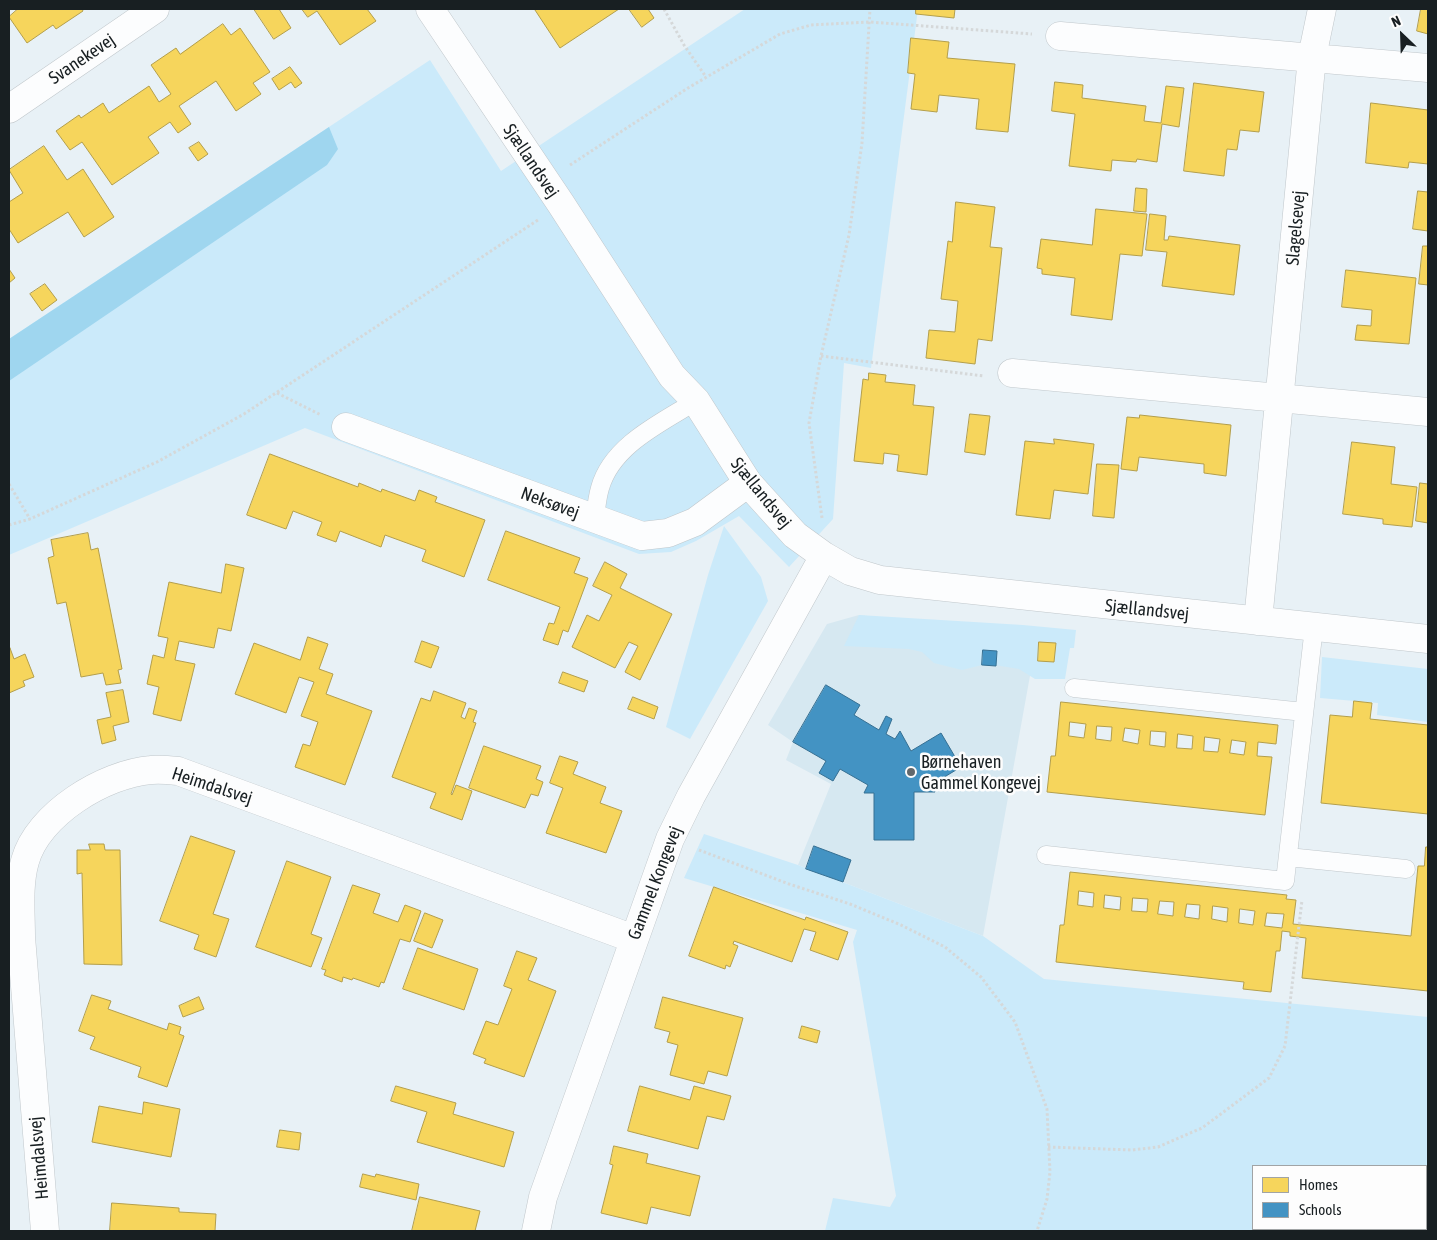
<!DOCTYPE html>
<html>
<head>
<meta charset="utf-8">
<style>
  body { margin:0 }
  #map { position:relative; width:1437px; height:1240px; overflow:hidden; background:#e8f1f6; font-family:"Asap Condensed",sans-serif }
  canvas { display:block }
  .frame { position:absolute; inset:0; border:10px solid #181f22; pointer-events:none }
  .legend { position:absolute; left:1252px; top:1165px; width:175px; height:65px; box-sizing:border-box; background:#fdfdfd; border:1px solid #a1a4a5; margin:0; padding:6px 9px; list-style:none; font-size:15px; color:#181f22 }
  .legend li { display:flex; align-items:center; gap:10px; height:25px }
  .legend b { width:25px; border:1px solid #a1a4a5 }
  .north { position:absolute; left:1377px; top:10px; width:50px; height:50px; -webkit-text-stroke:4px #fdfdfd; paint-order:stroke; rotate:336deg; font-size:14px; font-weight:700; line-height:20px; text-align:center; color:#181f22 }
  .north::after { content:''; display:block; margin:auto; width:18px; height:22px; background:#181f22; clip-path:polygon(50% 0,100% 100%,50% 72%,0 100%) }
</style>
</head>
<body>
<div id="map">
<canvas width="1437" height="1240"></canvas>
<div class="frame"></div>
<ul class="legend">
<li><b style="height:14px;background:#f6d55c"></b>Homes</li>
<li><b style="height:14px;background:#4393c3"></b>Schools</li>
</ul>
<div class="north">N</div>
</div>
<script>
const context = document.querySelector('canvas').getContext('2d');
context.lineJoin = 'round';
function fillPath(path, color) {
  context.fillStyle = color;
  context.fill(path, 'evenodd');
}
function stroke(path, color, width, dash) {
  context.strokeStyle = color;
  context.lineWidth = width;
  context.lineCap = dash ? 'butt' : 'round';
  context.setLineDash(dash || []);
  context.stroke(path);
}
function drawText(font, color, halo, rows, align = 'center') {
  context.font = font + ' "Asap Condensed",sans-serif';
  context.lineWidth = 5;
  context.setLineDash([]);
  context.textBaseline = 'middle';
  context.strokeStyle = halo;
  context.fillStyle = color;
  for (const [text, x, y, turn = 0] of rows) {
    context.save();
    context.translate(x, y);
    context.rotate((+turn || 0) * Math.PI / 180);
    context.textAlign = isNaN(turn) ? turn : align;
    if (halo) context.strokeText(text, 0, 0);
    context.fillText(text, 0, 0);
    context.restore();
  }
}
fillPath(new Path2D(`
  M 859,615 L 1037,637 L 983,936 L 798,865 L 831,784 L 786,760 L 793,742 L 768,725 L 827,624 Z`), '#d6e8f1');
fillPath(new Path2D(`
  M 745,9 L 918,9 L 871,368 L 844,363 L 833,519 L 789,567 L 739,516 L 696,541 L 671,552 L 639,554 L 305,428 L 9,555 L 9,339 L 430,60 L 501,171 Z
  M 724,526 L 761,577 L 768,601 L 690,739 L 666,727 L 708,575 Z
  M 859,615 L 1023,625 L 1076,630 L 1074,648 L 1070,648 L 1065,679 L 1035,679 L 1019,669 L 995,665 L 996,651 L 983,650 L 982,665 L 962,670 L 934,663 L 922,652 L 909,649 L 844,646 Z
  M 1322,657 L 1428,669 L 1428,722 L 1377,715 L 1378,703 L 1320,698 Z
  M 704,834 L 798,865 L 983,936 L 1044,979 L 1428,1017 L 1428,1231 L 825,1231 L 833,1198 L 890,1207 L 896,1196 L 853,942 L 857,930 L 684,878 ZM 1253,1166 L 1426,1166 L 1426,1229 L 1253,1229 Z`), '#cbeafa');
fillPath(new Path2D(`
  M 329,127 L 338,149 L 327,165 L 9,381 L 9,339 Z`), '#9fd6ef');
const homes = new Path2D(`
  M 18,9 L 82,9 L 83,11 L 56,29 L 53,25 L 27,43 L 9,17 Z
  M 254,9 L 279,9 L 291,28 L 274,39 Z
  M 302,9 L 367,9 L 376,21 L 340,45 L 317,11 L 308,17 Z
  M 537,9 L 619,9 L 560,48 L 535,10 Z
  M 629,9 L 648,9 L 654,18 L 642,27 Z
  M 916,9 L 955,9 L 954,18 L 916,14 Z
  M 1421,9 L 1428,9 L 1428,34 L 1417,31 Z
  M 223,24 L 231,35 L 240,28 L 270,72 L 253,83 L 261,94 L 236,111 L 216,81 L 179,106 L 191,124 L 178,133 L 170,122 L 148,137 L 159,153 L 112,185 L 82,142 L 70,150 L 56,131 L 79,115 L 81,118 L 103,103 L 109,113 L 149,86 L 159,102 L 171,94 L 151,65 L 176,48 L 180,54 Z
  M 911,38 L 949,42 L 947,58 L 1015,64 L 1008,132 L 976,129 L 979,99 L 939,95 L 937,112 L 911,109 L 915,74 L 908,73 Z
  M 290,67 L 302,83 L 295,88 L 291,82 L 279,90 L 272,79 Z
  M 1055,82 L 1083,85 L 1082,98 L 1146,106 L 1144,121 L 1161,123 L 1166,86 L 1184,88 L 1179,127 L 1162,124 L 1157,162 L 1137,159 L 1136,162 L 1112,160 L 1111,171 L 1069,166 L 1075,114 L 1052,111 Z
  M 1194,83 L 1264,92 L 1259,132 L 1240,130 L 1237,150 L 1227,149 L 1224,176 L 1184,171 Z
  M 1371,103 L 1428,110 L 1428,164 L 1409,162 L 1408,168 L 1366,163 Z
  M 199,142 L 208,154 L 198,161 L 189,148 Z
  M 44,146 L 67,180 L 83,169 L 114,217 L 84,237 L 68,212 L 18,243 L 9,229 L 9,202 L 23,193 L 9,170 Z
  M 1136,188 L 1147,189 L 1146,212 L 1134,211 Z
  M 1418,191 L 1428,192 L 1428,231 L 1413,229 Z
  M 956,202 L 995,207 L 990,247 L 1002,248 L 992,341 L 978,339 L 975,364 L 926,358 L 929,330 L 955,332 L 958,301 L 941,299 L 948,241 L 952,242 Z
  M 1096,209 L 1147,214 L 1142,256 L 1120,254 L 1112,320 L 1071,315 L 1075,278 L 1042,274 L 1042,269 L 1037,268 L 1041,239 L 1092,245 Z
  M 1150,214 L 1166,216 L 1164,240 L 1168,240 L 1169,236 L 1240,245 L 1234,295 L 1162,286 L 1167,252 L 1146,250 Z
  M 1423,246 L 1428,246 L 1428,285 L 1419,284 Z
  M 9,269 L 15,278 L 9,283 Z
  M 1346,270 L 1416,278 L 1409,344 L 1355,340 L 1357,325 L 1371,326 L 1372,310 L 1342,307 Z
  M 45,284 L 57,300 L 42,311 L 30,294 Z
  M 869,373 L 886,375 L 885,382 L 915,385 L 913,405 L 934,407 L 927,475 L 897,471 L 899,455 L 884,453 L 883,464 L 854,461 L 863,379 L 868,380 Z
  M 970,414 L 990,416 L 985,455 L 965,452 Z
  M 1140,415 L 1231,425 L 1226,476 L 1204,473 L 1204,464 L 1139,457 L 1137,471 L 1121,469 L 1127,417 L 1139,418 Z
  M 1054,439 L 1094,444 L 1088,494 L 1054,490 L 1050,519 L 1016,515 L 1025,441 L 1054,444 Z
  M 1352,442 L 1395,447 L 1391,484 L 1417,487 L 1412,527 L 1383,524 L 1383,519 L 1343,514 Z
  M 270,454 L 358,487 L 359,483 L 381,492 L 382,489 L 415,501 L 419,490 L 437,497 L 435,502 L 485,520 L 464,577 L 422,561 L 426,550 L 385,535 L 381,547 L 340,531 L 336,542 L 317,535 L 322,522 L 293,511 L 286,529 L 247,515 Z
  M 1097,464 L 1119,465 L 1114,518 L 1093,516 Z
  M 1420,483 L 1428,484 L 1428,523 L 1416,521 Z
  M 506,531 L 580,558 L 574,573 L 588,578 L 568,632 L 563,630 L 558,645 L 543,640 L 549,623 L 554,624 L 560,607 L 488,580 Z
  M 88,533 L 91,550 L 98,548 L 122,669 L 118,670 L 121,683 L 106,685 L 103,673 L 81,677 L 66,602 L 57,604 L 48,558 L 54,556 L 51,540 Z
  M 605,562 L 627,574 L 620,588 L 672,614 L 640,680 L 625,672 L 638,646 L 629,642 L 615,668 L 572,647 L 587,615 L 599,621 L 612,595 L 593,586 Z
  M 226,564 L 244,568 L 231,631 L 218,628 L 214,648 L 179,641 L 175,660 L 195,664 L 181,721 L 153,714 L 159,687 L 147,684 L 153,655 L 164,658 L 168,638 L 158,636 L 169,582 L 221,593 Z
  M 308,637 L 328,644 L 319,669 L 333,674 L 326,694 L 372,711 L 345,785 L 295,767 L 303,744 L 310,746 L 318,722 L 301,716 L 314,682 L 299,677 L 286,713 L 235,694 L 254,643 L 300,660 Z
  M 422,641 L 439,647 L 431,668 L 415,662 Z
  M 1039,642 L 1056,643 L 1054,662 L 1038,661 Z
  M 10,648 L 14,659 L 25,654 L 34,677 L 23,681 L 25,686 L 9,693 Z
  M 563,672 L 588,681 L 584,692 L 559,683 Z
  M 123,690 L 129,722 L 113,726 L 116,740 L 102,744 L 97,720 L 111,717 L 106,693 Z
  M 434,691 L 466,703 L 461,717 L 465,719 L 469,708 L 477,711 L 473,722 L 476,723 L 451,794 L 452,795 L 456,785 L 472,791 L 462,820 L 430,808 L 436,793 L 392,777 L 421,698 L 430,701 Z
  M 633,697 L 658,707 L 654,719 L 628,709 Z
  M 1354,701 L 1372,703 L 1370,719 L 1428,725 L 1428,814 L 1321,803 L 1330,715 L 1352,717 Z
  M 1061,702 L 1278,725 L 1276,744 L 1258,742 L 1257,756 L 1272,757 L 1265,815 L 1047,792 L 1051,756 L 1055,756 ZM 1070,722 L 1086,724 L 1084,738 L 1069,736 ZM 1097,726 L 1112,727 L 1111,741 L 1096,739 ZM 1125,728 L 1140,730 L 1138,744 L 1123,741 ZM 1151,731 L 1166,732 L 1165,747 L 1150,745 ZM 1178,734 L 1193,736 L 1192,749 L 1177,748 ZM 1205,737 L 1220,739 L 1218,752 L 1204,751 ZM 1232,740 L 1246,742 L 1244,755 L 1230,753 Z
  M 484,746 L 541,766 L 536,779 L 543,782 L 538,796 L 531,794 L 525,808 L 469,788 Z
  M 560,756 L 578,762 L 573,774 L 606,787 L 600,803 L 622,811 L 606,853 L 546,833 L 563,788 L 550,783 Z
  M 191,836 L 235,851 L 213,914 L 229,919 L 216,957 L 194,949 L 199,935 L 160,921 Z
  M 89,844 L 104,844 L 105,850 L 120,850 L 122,965 L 84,964 L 82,873 L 77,874 L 77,850 L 90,850 Z
  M 1426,847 L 1428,847 L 1428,991 L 1302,978 L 1306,938 L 1290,936 L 1290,932 L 1282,931 L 1280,951 L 1276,951 L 1271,992 L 1243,989 L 1244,982 L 1056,962 L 1060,925 L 1064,925 L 1070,872 L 1287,895 L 1286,899 L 1296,900 L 1293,924 L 1411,936 L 1418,866 L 1424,866 ZM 1079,891 L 1094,893 L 1093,907 L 1078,905 ZM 1105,895 L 1121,897 L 1120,910 L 1104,908 ZM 1133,898 L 1148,899 L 1147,912 L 1132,911 ZM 1160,901 L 1174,902 L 1173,916 L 1158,914 ZM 1187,904 L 1200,905 L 1199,919 L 1185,917 ZM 1213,906 L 1228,908 L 1227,922 L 1212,919 ZM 1240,909 L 1255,911 L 1253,925 L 1239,923 ZM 1267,913 L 1284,914 L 1282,928 L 1265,926 Z
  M 287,861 L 331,877 L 311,934 L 322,938 L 311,967 L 256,947 Z
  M 353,885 L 380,894 L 373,913 L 398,922 L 405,905 L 421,911 L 410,942 L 400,939 L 384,983 L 381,982 L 379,987 L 353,978 L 352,980 L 343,977 L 342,982 L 324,975 L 326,970 L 322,969 Z
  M 714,887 L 805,920 L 806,917 L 848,932 L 838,960 L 810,950 L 816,932 L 804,929 L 792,962 L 734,941 L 733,944 L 738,946 L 730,967 L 726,965 L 725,969 L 689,956 Z
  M 425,913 L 443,920 L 432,948 L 414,941 Z
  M 418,948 L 478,969 L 464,1010 L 403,989 Z
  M 517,951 L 537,958 L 528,980 L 556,991 L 524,1077 L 484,1063 L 486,1059 L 473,1054 L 486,1021 L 498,1025 L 512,989 L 504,986 Z
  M 92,995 L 111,1001 L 108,1009 L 167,1030 L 169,1023 L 181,1027 L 179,1034 L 184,1036 L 167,1087 L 138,1077 L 141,1067 L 90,1049 L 95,1037 L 79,1031 Z
  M 199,997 L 204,1009 L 183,1017 L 179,1006 Z
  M 663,997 L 743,1018 L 727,1076 L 708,1071 L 704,1084 L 670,1075 L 678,1045 L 667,1042 L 670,1032 L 655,1028 Z
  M 802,1026 L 820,1031 L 817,1043 L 799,1038 Z
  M 396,1086 L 456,1103 L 453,1114 L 514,1132 L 504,1167 L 417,1142 L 427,1112 L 391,1101 Z
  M 640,1086 L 690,1100 L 694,1086 L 731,1096 L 724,1120 L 707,1116 L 698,1149 L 628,1131 Z
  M 144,1102 L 180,1109 L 171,1157 L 92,1142 L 99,1106 L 142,1114 Z
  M 280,1130 L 301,1133 L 299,1150 L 277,1147 Z
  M 614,1146 L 648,1154 L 646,1163 L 700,1176 L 690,1216 L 651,1207 L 647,1224 L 601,1213 L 613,1165 L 610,1164 Z
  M 363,1174 L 375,1177 L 376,1174 L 419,1184 L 416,1200 L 360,1187 Z
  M 420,1197 L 480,1211 L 475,1231 L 412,1231 Z
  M 112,1203 L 179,1208 L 179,1212 L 216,1214 L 215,1231 L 110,1231 Z`);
fillPath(homes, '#f6d55c');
stroke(homes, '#b39e4b', 1);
const schools = new Path2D(`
  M 983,650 L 997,651 L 996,666 L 982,665 Z
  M 826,685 L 860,705 L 854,715 L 879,730 L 886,716 L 892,719 L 886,734 L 895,739 L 900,731 L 911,751 L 941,733 L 961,767 L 931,785 L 935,792 L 914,792 L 914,840 L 874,840 L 874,793 L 864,793 L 868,785 L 840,769 L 833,781 L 819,773 L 826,761 L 793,742 Z
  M 814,846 L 851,860 L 843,882 L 806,869 Z`);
fillPath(schools, '#4393c3');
stroke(schools, '#367093', 1);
const service = new Path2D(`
  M 595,519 C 596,509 597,498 600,488 C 612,445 661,423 696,401
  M 1074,688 L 1304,712
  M 1046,855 L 1285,881 L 1314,627
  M 1288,857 L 1406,869`);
const minor = new Path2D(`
  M 430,9 L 561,204 L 672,376 L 696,401 L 748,483 L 795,535 L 824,556 L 850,571 L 880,580 L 1428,639
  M 1060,36 L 1428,68
  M 9,109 L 155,9
  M 1012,373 L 1428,412
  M 346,427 L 642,536 L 668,533 L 695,522 L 748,483
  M 1258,621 L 1312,57 L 1322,9
  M 45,1231 L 21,937 C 21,913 18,885 25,861 C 38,814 104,774 151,770 C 160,769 169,770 178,771 L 634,939
  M 536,1231 L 543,1197 L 670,839 L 691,796 L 824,556`);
stroke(service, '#c0c7cb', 19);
stroke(minor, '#c0c7cb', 29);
stroke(new Path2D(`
  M 664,9 L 684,45 L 706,77
  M 570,165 L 688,88 L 780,34 L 811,25 L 870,22 L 1032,34
  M 821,356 L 984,376
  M 277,393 L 321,415
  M 9,484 L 30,519
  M 822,518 L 809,423 L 821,356 L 849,235 L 862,143 L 870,9
  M 9,525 L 30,519 L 157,462 L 244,414 L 538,220
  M 699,850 L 789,884 L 850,904 L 901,925 L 945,947 L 981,977 L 1015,1022 L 1047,1109 L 1050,1172 L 1047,1199 L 1037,1231
  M 1048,1147 L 1132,1150 L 1158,1147 L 1202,1128 L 1269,1078 L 1285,1046 L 1302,900`), '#d5d8d9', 3, [2.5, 2.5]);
stroke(service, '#fcfdfe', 18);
stroke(minor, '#fcfdfe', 28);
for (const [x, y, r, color] of [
  [911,772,5,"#61686c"]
]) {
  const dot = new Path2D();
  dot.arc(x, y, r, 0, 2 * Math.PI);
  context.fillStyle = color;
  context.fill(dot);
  stroke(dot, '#fdfdfd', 2);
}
drawText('18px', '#181f22', '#fdfdfd', [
  ["Svanekevej",82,59,-34],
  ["Sjællandsvej",531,161,56],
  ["Slagelsevej",1296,228,-85],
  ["Sjællandsvej",761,493,51],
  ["Neksøvej",550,503,20],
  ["Sjællandsvej",1147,610,6],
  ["Heimdalsvej",212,786,18],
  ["Gammel Kongevej",655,883,-69],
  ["Heimdalsvej",39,1158,-95]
]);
drawText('18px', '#181f22', '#fdfdfd', [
  ["Børnehaven",921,762],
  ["Gammel Kongevej",921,783]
], 'left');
</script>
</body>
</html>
